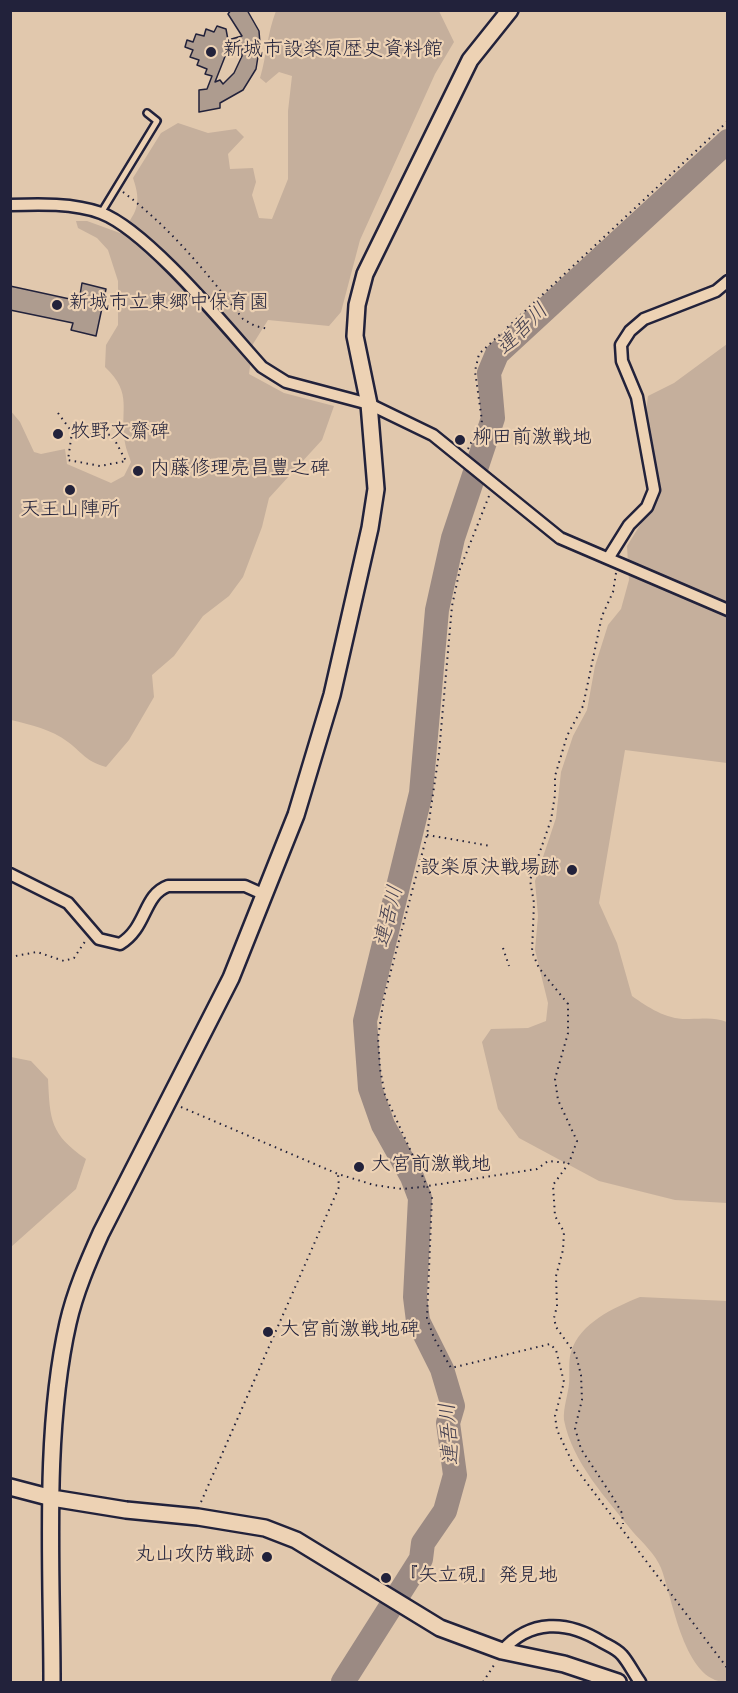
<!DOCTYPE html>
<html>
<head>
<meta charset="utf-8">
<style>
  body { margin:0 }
  #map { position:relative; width:738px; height:1693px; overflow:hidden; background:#e1c8ad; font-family:Kalam,sans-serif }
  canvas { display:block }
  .frame { position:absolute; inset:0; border:12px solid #22223b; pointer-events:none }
</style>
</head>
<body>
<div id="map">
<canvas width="738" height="1693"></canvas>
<div class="frame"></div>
</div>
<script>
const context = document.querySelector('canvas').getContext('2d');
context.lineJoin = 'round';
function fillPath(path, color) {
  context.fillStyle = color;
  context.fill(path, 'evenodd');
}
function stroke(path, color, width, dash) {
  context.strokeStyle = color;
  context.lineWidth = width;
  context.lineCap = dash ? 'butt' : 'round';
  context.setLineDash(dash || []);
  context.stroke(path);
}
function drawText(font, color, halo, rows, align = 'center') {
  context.font = font + ' Kalam,"Klee One",sans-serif';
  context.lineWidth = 4.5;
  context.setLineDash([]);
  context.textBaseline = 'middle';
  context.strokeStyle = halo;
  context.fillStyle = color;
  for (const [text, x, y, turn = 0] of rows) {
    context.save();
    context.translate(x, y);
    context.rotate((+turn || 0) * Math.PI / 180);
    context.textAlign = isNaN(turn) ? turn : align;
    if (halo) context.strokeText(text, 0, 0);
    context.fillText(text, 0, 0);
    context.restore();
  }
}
fillPath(new Path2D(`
  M 276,11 L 439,11 L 454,42 L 435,74 L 360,240 L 341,312 L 329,326 L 268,320 L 253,344 L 249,374 L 284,393 L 334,406 L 322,440 L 269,498 L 262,527 L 243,577 L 229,596 L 203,616 L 174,656 L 152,675 L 154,697 L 129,740 L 106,767 C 84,760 85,755 68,742 C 51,729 31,725 11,720 L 10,410 L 20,422 L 34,452 L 41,454 L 65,449 L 67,464 L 111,483 L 124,476 L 131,462 C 129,456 126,449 125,443 C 119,410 134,394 105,367 L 106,345 L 118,325 L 118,281 L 108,250 L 97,238 L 78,228 L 76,221 L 87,221 L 120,233 C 137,213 142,204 133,178 L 161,133 L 178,123 L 208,133 L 236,129 L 244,137 L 228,154 L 230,169 L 253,168 L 256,182 L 252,195 L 259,218 L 272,219 L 288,179 L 288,111 L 292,76 L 279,72 L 266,83 L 260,78 C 267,54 267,34 276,11 Z
  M 727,344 L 727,763 L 625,750 L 599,903 L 617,943 L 632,996 C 649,1008 667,1020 689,1019 C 705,1019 713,1017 727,1022 L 727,1203 L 675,1200 L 599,1181 L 519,1138 L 498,1109 L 482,1042 L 491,1029 L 528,1028 L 546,1021 L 548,1003 L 535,950 L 538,916 L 535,881 L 556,818 L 561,772 L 573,736 L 587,710 L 595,666 L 608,625 L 621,609 L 629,580 L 627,546 L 650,509 L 659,486 L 645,419 L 648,396 L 674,383 Z
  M 11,1057 L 31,1061 L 48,1079 C 50,1120 50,1134 86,1159 L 76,1189 L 11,1247 Z
  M 640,1297 L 727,1301 L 727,1682 C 684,1683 673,1599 661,1568 C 656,1555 642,1542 633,1532 C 607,1499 572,1462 564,1420 C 563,1408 568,1395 569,1384 C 570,1374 568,1361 571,1352 C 580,1323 613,1308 640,1297 Z`), '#c5af9c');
stroke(new Path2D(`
  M 343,1682 L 421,1559 L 423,1543 L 445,1511 L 455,1475 L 448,1423 L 453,1406 L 442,1369 L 418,1321 L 415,1297 L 420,1198 L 412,1177 L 383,1125 L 370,1088 L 365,1021 L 421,793 L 437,610 L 453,538 L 493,418 L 489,373 L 497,354 L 728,141`), '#9b8a83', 24);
const building = new Path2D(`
  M 231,10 L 247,10 L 259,31 L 260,44 L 256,69 L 243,90 L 220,103 L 220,108 L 199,112 L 199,90 L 207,89 L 212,76 L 205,74 L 207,69 L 197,65 L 199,60 L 190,57 L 193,50 L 185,47 L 187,40 L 193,42 L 196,34 L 204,36 L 206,29 L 214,32 L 217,26 L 226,29 L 228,40 L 242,36 L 228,14 ZM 242,44 L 242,56 L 234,73 L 223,84 L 220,80 L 215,82 L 226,54 L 225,49 Z
  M 82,283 L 106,289 L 96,336 L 71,330 L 73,323 L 10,310 L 10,286 L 79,301 Z`);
fillPath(building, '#ae9c8f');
stroke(building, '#22223b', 1.5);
const lane = new Path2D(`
  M 101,213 L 157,121 L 147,113`);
const street = new Path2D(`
  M 10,205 C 39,204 74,203 101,213 C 148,231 226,327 262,367 L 286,382 L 369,404 L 433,435 L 560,538 L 728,610
  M 609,557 L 629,525 L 647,507 L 654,490 L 637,397 L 622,361 L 621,345 L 630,331 L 644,319 L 716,291 L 728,281
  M 10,874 L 68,903 L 99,939 L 120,944 C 147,928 143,895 168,886 L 245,886 L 265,895
  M 502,1651 C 530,1619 567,1620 602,1642 C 609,1646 617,1649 622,1655 C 629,1663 634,1674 640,1682`);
const secondary = new Path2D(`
  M 10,1487 L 52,1498 L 126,1510 L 198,1517 L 265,1528 L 296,1540 L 440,1628 L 502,1651 L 564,1664 L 618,1682
  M 52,1682 C 52,1569 43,1433 68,1323 C 75,1292 88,1262 101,1233 L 231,978 L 296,815 L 332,695 L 370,528 L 376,489 L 369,404 L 355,336 L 357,305 L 365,274 L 470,60 L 510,10`);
stroke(lane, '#22223b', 10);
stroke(street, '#22223b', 15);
stroke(secondary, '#22223b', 20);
stroke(new Path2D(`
  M 123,192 C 171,228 206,272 243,319 L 255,326 L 269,329
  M 58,413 L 72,432 L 112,435 L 126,461 L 100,466 L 68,460 L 72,432
  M 468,449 L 482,421 L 475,371 L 479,354 L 728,121
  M 489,496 L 460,569 L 452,606 L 439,753 L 427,835 L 384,997 L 378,1038 L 380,1069 L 385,1095 L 432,1197 L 427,1318 L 434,1338 L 451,1368 L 550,1344 L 556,1350 L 564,1382 L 555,1416 L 557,1430 L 574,1466 L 728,1669
  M 616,573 L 613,592 L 602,616 L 583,706 L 567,736 L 555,776 L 555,795 L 551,820 L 530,880 L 534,903 L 532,952 L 539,968 L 568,1004 L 568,1033 L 555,1079 L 558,1100 L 577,1141 L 569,1163 L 553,1185 L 555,1216 L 564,1232 L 563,1250 L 556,1276 L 557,1306 L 554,1318 L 556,1327 L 576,1355 L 581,1375 L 582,1400 L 575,1428 L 581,1449 L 612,1496 L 622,1513 L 623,1524
  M 427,835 L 491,846
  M 503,948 L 509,966
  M 10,957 L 37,952 L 64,961 L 74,958 L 86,940
  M 181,1107 L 338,1174 L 374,1185 L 402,1189 L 421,1187 L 537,1169 L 548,1161 L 569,1163
  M 201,1502 L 339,1187 L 338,1174
  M 483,1682 L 496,1662`), '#22223b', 2, [1.5, 4.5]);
stroke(lane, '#edd2b4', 5);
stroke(street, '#edd2b4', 10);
stroke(secondary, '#edd2b4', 15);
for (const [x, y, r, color] of [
  [211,52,6,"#22223b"],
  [57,305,6,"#22223b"],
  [58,434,6,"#22223b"],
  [460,440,6,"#22223b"],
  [138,471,6,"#22223b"],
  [70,490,6,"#22223b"],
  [572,870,6,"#22223b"],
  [359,1167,6,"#22223b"],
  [268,1332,6,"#22223b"],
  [267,1557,6,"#22223b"],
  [386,1578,6,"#22223b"]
]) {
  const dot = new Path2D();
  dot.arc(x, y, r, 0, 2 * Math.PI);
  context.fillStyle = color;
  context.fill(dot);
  stroke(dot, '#edd2b4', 2);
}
drawText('20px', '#22223b', '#edd2b4', [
  ["新城市設楽原歴史資料館",223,52],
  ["新城市立東郷中保育園",69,305],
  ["牧野文齋碑",70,434],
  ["柳田前激戦地",472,440],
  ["内藤修理亮昌豊之碑",150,471],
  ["天王山陣所",70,512,"center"],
  ["設楽原決戦場跡",560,870,"right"],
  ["大宮前激戦地",371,1167],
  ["大宮前激戦地碑",280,1332],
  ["丸山攻防戦跡",255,1557,"right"],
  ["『矢立硯』発見地",398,1578]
], 'left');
drawText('italic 21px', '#464151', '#edd2b4', [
  ["連吾川",524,331,-45],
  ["連吾川",391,917,-76],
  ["連吾川",452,1434,-94]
]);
</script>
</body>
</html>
